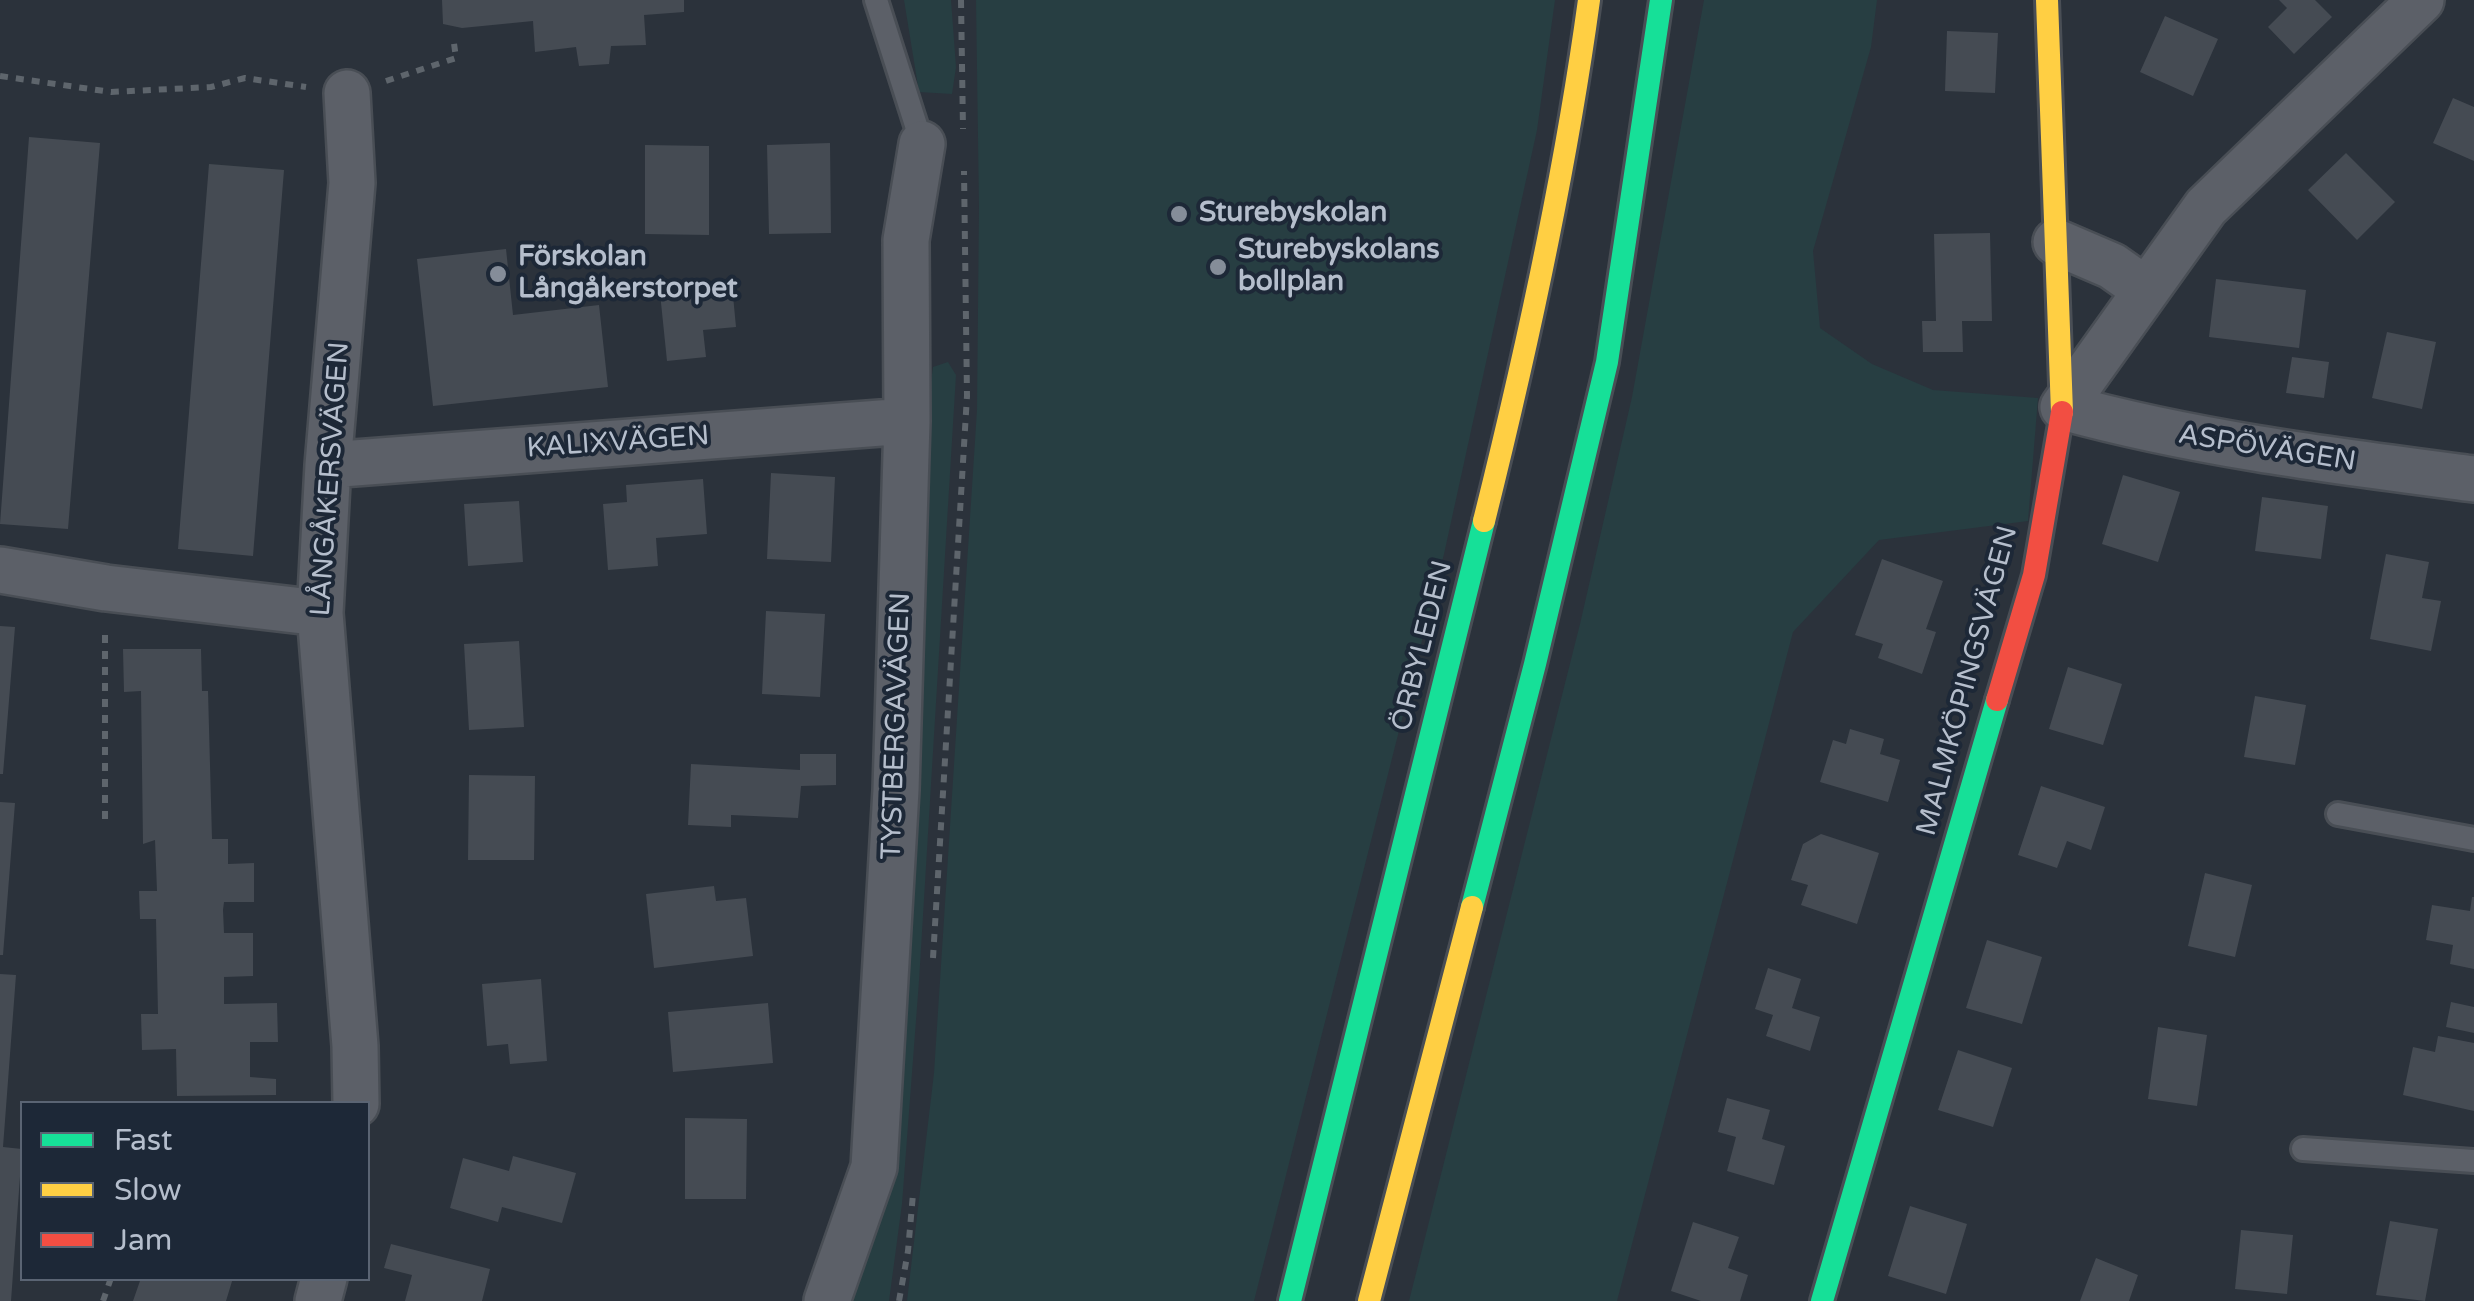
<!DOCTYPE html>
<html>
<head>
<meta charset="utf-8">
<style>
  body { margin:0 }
  #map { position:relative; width:2474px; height:1301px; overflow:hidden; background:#2b323b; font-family:"Varela Round",sans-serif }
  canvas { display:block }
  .legend { position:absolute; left:20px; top:1101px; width:350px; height:180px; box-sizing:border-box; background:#1d2837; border:2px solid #5a6473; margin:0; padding:12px 18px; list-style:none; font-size:30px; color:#b5becc }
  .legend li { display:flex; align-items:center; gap:20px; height:50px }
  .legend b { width:50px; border:2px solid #5a6473 }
</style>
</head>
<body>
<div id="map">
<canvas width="2474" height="1301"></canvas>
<ul class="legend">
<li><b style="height:12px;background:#16e098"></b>Fast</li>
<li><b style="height:12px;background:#ffcf43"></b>Slow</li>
<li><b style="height:12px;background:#f24e42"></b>Jam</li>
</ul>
</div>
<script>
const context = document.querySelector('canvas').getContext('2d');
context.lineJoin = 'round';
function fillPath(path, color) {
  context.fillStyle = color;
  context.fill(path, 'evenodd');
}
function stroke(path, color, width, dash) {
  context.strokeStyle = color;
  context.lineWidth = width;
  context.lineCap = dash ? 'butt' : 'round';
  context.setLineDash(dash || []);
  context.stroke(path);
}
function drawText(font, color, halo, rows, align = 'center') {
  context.font = font + ' "Varela Round",sans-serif';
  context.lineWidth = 8;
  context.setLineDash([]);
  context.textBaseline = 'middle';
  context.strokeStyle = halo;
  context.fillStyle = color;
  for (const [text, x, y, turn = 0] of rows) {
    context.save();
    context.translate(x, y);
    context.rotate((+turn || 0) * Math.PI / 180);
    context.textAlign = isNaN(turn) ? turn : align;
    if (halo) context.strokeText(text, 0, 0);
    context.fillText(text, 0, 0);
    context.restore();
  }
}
fillPath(new Path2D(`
  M 904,0 L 951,0 L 956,67 L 952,94 L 919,92 Z
  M 976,0 L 1555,0 L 1537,130 L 1444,554 L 1254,1301 L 907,1301 L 934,1073 L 977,410 L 979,206 Z
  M 1704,0 L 1877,0 L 1871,47 L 1813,251 L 1820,328 L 1872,364 L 1933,390 L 2038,398 L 2028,521 L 1879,540 L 1793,632 L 1617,1301 L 1409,1301 L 1580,624 L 1632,397 Z
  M 948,362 L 956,375 L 919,981 L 902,1204 L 889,1301 L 840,1301 L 927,411 L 933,367 Z`), '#273e42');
fillPath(new Path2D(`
  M 442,0 L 684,0 L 684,12 L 644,15 L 646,45 L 611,46 L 609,64 L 579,66 L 576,47 L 535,52 L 533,21 L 462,28 L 443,24 Z
  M 2279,0 L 2315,0 L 2332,17 L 2294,54 L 2268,27 L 2287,8 Z
  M 2165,16 L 2218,39 L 2193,96 L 2140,72 Z
  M 1947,31 L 1998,33 L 1995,93 L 1945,91 Z
  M 2453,98 L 2474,107 L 2474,161 L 2433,143 Z
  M 29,137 L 100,143 L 68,529 L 0,524 Z
  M 830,143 L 831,233 L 769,234 L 767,145 Z
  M 645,145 L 709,146 L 709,235 L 645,234 Z
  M 2346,153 L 2395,202 L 2357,240 L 2308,190 Z
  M 209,164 L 284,170 L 253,556 L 178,549 Z
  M 1990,233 L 1992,321 L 1962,321 L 1963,352 L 1923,352 L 1922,321 L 1936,321 L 1934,234 Z
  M 506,249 L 513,315 L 599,305 L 608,387 L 433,406 L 417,259 Z
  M 2216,279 L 2306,290 L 2299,348 L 2209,337 Z
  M 732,285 L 736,327 L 703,330 L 706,357 L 667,361 L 660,293 Z
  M 2387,332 L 2436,342 L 2422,409 L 2372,398 Z
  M 2292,357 L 2329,362 L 2324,398 L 2286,393 Z
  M 771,473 L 835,477 L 831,562 L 767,559 Z
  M 2123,475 L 2180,492 L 2158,562 L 2102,544 Z
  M 703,479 L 707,534 L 656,538 L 658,566 L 608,570 L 603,504 L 627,502 L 626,485 Z
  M 2262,497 L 2328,506 L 2321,559 L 2255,551 Z
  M 519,501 L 523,562 L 468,566 L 464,504 Z
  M 2386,554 L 2429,562 L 2422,598 L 2441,601 L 2431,651 L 2370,639 Z
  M 1882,559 L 1943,581 L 1926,629 L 1936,632 L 1922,674 L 1878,658 L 1883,644 L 1855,635 Z
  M 766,611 L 825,614 L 820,697 L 762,694 Z
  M 0,626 L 15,627 L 3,774 L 0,774 Z
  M 519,641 L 524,727 L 469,730 L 464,644 Z
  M 123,649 L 201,649 L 202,691 L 208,691 L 212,839 L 228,839 L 228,864 L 254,863 L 254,902 L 224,902 L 223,910 L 224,933 L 253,933 L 253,976 L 224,977 L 224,1004 L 277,1003 L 278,1042 L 250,1042 L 250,1077 L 276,1079 L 276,1095 L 177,1096 L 176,1049 L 142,1050 L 141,1014 L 158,1014 L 156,919 L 140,919 L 139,891 L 157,891 L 155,840 L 143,844 L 141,691 L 124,692 Z
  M 2068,667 L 2122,684 L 2103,745 L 2049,729 Z
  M 2255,696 L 2306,705 L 2295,765 L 2244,757 Z
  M 1850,729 L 1884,739 L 1880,754 L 1900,760 L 1888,802 L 1820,782 L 1833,740 L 1846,744 Z
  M 800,754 L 836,754 L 836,785 L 801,786 L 798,818 L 731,815 L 731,827 L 688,825 L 691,764 L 800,770 Z
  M 469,775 L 535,776 L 534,860 L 468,860 Z
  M 2041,786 L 2105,807 L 2091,850 L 2067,841 L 2057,868 L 2018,855 Z
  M 0,802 L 15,803 L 3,955 L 0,955 Z
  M 1821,834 L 1879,853 L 1857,924 L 1801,905 L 1808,885 L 1791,880 L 1803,844 Z
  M 2205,873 L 2252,885 L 2235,957 L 2188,946 Z
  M 714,886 L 716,901 L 746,898 L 753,956 L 654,968 L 646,894 Z
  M 2472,897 L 2474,897 L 2474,969 L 2450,964 L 2453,945 L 2426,940 L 2432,905 L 2470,911 Z
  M 1987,940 L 2042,957 L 2022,1024 L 1966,1008 Z
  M 1768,968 L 1801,979 L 1792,1008 L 1820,1017 L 1810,1051 L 1766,1036 L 1773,1015 L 1755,1009 Z
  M 0,974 L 16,975 L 3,1147 L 22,1149 L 11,1301 L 0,1301 Z
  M 541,979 L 547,1061 L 510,1064 L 508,1044 L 487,1046 L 482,984 Z
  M 2451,1002 L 2474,1007 L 2474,1033 L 2446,1027 Z
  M 768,1003 L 773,1063 L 673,1072 L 668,1012 Z
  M 2158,1027 L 2207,1035 L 2197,1106 L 2148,1099 Z
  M 2438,1036 L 2474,1043 L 2474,1111 L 2403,1095 L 2413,1047 L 2435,1052 Z
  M 1958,1050 L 2012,1068 L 1993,1127 L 1938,1110 Z
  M 1727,1098 L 1770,1110 L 1762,1139 L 1785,1146 L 1774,1185 L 1727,1171 L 1736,1137 L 1718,1132 Z
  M 685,1118 L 747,1119 L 746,1199 L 685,1199 Z
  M 513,1156 L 576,1173 L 562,1223 L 502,1207 L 498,1222 L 450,1208 L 463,1158 L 509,1171 Z
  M 1910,1206 L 1967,1224 L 1946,1294 L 1888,1276 Z
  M 2390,1221 L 2438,1229 L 2425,1301 L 2376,1295 Z
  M 1693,1222 L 1739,1237 L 1728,1268 L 1748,1275 L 1740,1301 L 1701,1301 L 1671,1291 Z
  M 2241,1230 L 2293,1235 L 2287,1294 L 2235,1289 Z
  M 391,1244 L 490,1269 L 482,1301 L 405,1301 L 412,1275 L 384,1268 Z
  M 2096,1258 L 2138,1275 L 2129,1301 L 2080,1301 Z
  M 141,1278 L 233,1278 L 226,1301 L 133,1301 Z`), '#454b53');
const lane = new Path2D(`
  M 876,0 L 922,144
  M 2338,814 L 2474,839
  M 2303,1149 L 2474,1161`);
const street = new Path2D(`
  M 2421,0 L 2206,207 L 2063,407 C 2197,444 2336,461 2474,479
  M 347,93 L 352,183 L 328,465 L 320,613 L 355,1046 L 356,1104
  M 2056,242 L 2112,266 L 2146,290
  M 328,465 L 907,421
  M 0,570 L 106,588 L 320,613
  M 318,1301 L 324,1278
  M 827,1301 L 874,1167 L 896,790 L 907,421 L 906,240 L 922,144`);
const fast = new Path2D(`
  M 1472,907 L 1535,664 L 1607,362 L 1661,0
  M 1290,1301 L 1484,521
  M 1822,1301 L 1997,700`);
const slow = new Path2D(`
  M 2047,0 L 2062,412
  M 1484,521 C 1527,349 1565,176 1589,0
  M 1369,1301 L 1472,907`);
const jam = new Path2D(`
  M 1997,700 L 2034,575 L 2062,412`);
stroke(lane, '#494e55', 28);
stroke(street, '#494e55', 50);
stroke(fast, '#494e55', 28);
stroke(slow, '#494e55', 28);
stroke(jam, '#494e55', 28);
stroke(new Path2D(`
  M 961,0 L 963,129
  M 0,76 L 111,92 L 211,87 L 245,78 L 306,87
  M 386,81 L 456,58 L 453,36
  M 105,819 L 105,630
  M 933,958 L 967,396 L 964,171
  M 103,1301 L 111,1278
  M 899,1301 L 908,1251 L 913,1194`), '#5e656c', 6, [8, 8]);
stroke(lane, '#5c6068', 22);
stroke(street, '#5c6068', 45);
stroke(fast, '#16e098', 22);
stroke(slow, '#ffcf43', 22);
stroke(jam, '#f24e42', 22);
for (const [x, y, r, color] of [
  [1179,214,10,"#858d99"],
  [1218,267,10,"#858d99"],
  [498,274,10,"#858d99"]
]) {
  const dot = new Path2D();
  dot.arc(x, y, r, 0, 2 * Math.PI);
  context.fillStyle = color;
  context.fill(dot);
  stroke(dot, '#1d2837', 4);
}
drawText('bold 28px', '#b5becc', '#1d2837', [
  ["Sturebyskolan",1199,214],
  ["Sturebyskolans",1238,251],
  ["bollplan",1238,283],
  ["Förskolan",518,258],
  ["Långåkerstorpet",518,290]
], 'left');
drawText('28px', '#b5becc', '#1d2837', [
  ["KALIXVÄGEN",618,443,-4],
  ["ASPÖVÄGEN",2267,449,9],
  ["LÅNGÅKERSVÄGEN",331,479,-86],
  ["ÖRBYLEDEN",1423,646,-76],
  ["MALMKÖPINGSVÄGEN",1968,681,-75],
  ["TYSTBERGAVÄGEN",897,726,-88]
]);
</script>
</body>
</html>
